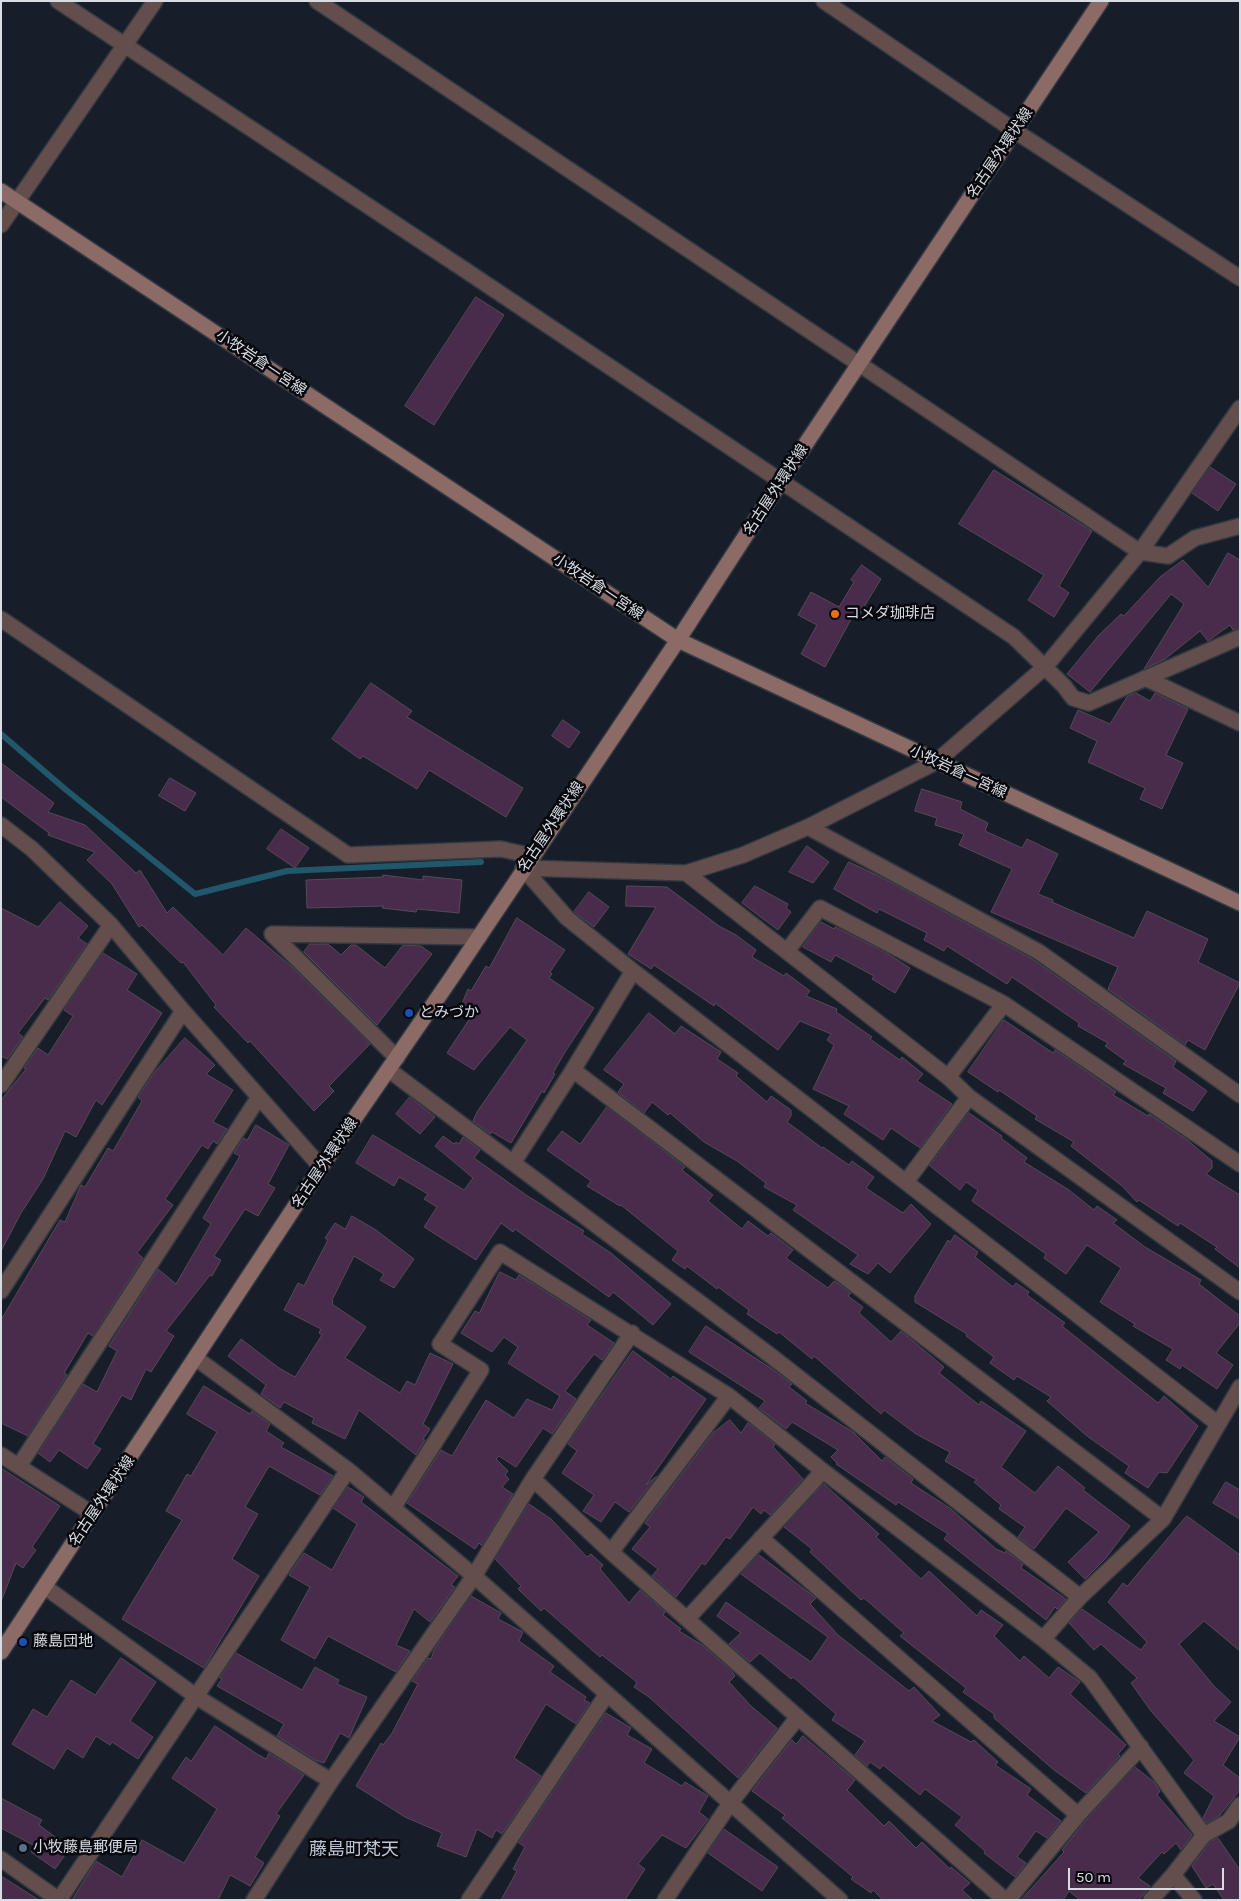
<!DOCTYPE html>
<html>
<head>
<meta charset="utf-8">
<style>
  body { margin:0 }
  #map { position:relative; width:1241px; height:1901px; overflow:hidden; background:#171e29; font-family:Karla,sans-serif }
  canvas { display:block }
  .frame { position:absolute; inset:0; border:2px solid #d8dce4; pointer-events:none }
  .scale { position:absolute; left:1068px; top:1868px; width:156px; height:22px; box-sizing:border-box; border:2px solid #d8dce4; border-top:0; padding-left:6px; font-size:15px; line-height:18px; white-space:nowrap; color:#d8dce4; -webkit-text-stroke:4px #06080d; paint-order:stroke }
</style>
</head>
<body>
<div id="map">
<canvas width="1241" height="1901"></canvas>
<div class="frame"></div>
<div class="scale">50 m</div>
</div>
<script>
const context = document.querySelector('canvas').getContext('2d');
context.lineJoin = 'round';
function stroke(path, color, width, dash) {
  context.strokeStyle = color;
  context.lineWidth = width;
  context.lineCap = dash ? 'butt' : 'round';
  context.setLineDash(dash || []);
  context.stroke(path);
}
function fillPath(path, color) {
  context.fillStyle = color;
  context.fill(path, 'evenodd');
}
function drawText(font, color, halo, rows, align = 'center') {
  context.font = font + ' Karla,"Noto Sans JP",sans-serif';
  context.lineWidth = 5;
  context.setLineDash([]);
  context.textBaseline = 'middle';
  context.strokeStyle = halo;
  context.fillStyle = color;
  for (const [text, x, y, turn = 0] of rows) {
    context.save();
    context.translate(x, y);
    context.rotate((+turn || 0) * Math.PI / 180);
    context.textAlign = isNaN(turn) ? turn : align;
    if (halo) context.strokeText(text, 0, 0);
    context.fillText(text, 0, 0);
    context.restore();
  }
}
stroke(new Path2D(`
  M 1,734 L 65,789 L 195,894 L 287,871 L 481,862`), '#21576b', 6);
const building = new Path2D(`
  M 476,297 L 504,315 L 434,425 L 405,406 Z
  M 1210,467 L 1236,484 L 1218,511 L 1192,493 Z
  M 994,470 L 1092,531 L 1059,586 L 1069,593 L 1054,617 L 1028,600 L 1044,575 L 959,524 Z
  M 1228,553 L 1240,560 L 1240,628 L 1233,630 L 1230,625 L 1208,641 L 1200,631 L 1165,659 L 1144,669 L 1184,604 L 1171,594 L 1090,692 L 1067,674 L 1099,635 L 1121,614 L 1124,616 L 1160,577 L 1183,560 L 1208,587 Z
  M 862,565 L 881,579 L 859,615 L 855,612 L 825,667 L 801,654 L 817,625 L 798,615 L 811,592 L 839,607 L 854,582 L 851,580 Z
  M 371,683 L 412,711 L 407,717 L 523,788 L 506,817 L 429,770 L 417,789 L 363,756 L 360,759 L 332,739 Z
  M 1136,693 L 1150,701 L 1155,693 L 1188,709 L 1166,755 L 1183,763 L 1162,809 L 1140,799 L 1145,788 L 1088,762 L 1097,741 L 1070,728 L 1078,710 L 1110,724 L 1127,697 Z
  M 563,720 L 580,732 L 569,748 L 552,736 Z
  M 1,763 L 54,803 L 48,812 L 85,825 L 136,873 L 140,870 L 167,913 L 173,907 L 223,955 L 246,928 L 292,967 L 370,1044 L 329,1086 L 334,1091 L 314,1111 L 250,1041 L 248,1043 L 214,1007 L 216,1005 L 183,962 L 181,963 L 142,925 L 139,927 L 112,884 L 87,860 L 95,852 L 48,835 L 49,833 L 1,797 Z
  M 170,778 L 196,793 L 185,811 L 159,796 Z
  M 922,789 L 962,802 L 960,809 L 988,823 L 985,831 L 1022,848 L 1027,839 L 1058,854 L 1038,894 L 1053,900 L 1052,902 L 1134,938 L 1147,911 L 1208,939 L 1198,962 L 1240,983 L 1205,1050 L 1188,1040 L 1185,1045 L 1108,989 L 1118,967 L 991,912 L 1012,869 L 959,845 L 964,834 L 935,825 L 937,818 L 915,811 Z
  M 281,829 L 309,848 L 295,868 L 267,849 Z
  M 807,846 L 829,862 L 813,883 L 789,872 Z
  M 849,862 L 883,878 L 1034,960 L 1176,1061 L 1173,1067 L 1207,1091 L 1193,1111 L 1163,1093 L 1166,1088 L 1123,1064 L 1126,1061 L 1105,1046 L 1108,1043 L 1078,1026 L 1079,1023 L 1012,977 L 1007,984 L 947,946 L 944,951 L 924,940 L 927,933 L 879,909 L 877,913 L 834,889 Z
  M 383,875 L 423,880 L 423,876 L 462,880 L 459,913 L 417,909 L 416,912 L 382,908 L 384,906 L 307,908 L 306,880 L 383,877 Z
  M 627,886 L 667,887 L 719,926 L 736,935 L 756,950 L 752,957 L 784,976 L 786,973 L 810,991 L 806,996 L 837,1009 L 836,1012 L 872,1037 L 870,1039 L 900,1060 L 902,1057 L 923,1074 L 917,1081 L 952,1104 L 920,1148 L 891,1128 L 883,1140 L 844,1114 L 849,1106 L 813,1089 L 834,1045 L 827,1040 L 831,1034 L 800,1021 L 778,1050 L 715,1003 L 714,1006 L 654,965 L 651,969 L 628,954 L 656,907 L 626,906 Z
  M 755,886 L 788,904 L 786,908 L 791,912 L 778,930 L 742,903 Z
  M 589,892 L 609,907 L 594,927 L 574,912 Z
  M 60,902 L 88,926 L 78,938 L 87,944 L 48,1000 L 45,998 L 18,1033 L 23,1037 L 7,1059 L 1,1056 L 1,908 L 38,927 Z
  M 517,918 L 565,950 L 550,972 L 552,974 L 549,978 L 594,1008 L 565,1052 L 553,1073 L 555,1074 L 544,1093 L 542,1091 L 511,1143 L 492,1132 L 490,1134 L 473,1121 L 477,1112 L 527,1040 L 510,1027 L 474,1070 L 447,1053 L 474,1012 L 461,1006 L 468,989 L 471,991 L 486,966 L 489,968 Z
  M 821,922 L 834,929 L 835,927 L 883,951 L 910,968 L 895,993 L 872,979 L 874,976 L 835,955 L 831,962 L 803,947 Z
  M 310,944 L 328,944 L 341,955 L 351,945 L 356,945 L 385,968 L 403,945 L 421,946 L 432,954 L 377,1025 L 304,952 Z
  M 103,953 L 137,974 L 127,990 L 162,1013 L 102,1105 L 96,1100 L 76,1137 L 65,1131 L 43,1179 L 21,1213 L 1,1251 L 1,1100 L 26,1069 L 24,1068 L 38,1048 L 48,1055 L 73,1016 L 64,1010 Z
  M 649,1013 L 675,1034 L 681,1026 L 721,1052 L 717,1059 L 738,1073 L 736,1076 L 767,1102 L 771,1096 L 791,1110 L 791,1116 L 787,1122 L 822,1148 L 823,1147 L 849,1165 L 852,1161 L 874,1177 L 866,1188 L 903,1213 L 911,1204 L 931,1224 L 890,1273 L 878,1263 L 868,1274 L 850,1264 L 858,1255 L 793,1210 L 797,1205 L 764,1187 L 766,1183 L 737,1161 L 704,1142 L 670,1113 L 668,1115 L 652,1102 L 644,1113 L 618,1092 L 624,1084 L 604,1070 Z
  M 1004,1020 L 1053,1053 L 1055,1050 L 1073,1062 L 1116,1092 L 1113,1095 L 1148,1116 L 1149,1114 L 1186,1139 L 1212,1161 L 1212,1168 L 1206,1174 L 1240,1195 L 1240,1268 L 1215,1249 L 1217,1247 L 1180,1223 L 1178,1226 L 1139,1200 L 1137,1202 L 1122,1186 L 1071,1146 L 1074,1142 L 1035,1119 L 1037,1116 L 999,1090 L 998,1092 L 968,1072 Z
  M 185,1038 L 215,1065 L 206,1074 L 233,1090 L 213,1122 L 227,1129 L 217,1144 L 213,1141 L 208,1149 L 202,1145 L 165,1199 L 173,1205 L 137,1253 L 143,1258 L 93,1336 L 88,1333 L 64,1373 L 67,1375 L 28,1436 L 1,1423 L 1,1320 L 60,1220 L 65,1222 L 81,1185 L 85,1187 L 108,1148 L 113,1151 L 142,1101 L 138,1097 L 153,1074 Z
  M 410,1097 L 435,1117 L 420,1134 L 396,1114 Z
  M 607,1107 L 685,1167 L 682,1170 L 713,1195 L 708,1201 L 742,1229 L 748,1221 L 768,1236 L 771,1233 L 793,1250 L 786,1258 L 828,1288 L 834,1281 L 851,1293 L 848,1296 L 863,1307 L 859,1313 L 891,1342 L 901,1331 L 944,1367 L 939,1373 L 979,1405 L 981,1401 L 1026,1431 L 1001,1467 L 1035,1493 L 1058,1466 L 1085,1488 L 1083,1490 L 1130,1526 L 1106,1558 L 1085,1579 L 1068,1562 L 1099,1532 L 1066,1508 L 1034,1549 L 1018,1537 L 1025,1527 L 999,1509 L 1001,1505 L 974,1482 L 977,1480 L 945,1461 L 950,1452 L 916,1434 L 884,1410 L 881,1414 L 814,1356 L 812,1359 L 779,1332 L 777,1334 L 747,1314 L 749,1310 L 718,1287 L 717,1289 L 687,1266 L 685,1269 L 672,1260 L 678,1251 L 621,1205 L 620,1206 L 587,1186 L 591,1181 L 547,1150 L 562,1131 L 580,1144 Z
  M 969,1113 L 1002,1136 L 1001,1138 L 1027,1158 L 1024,1162 L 1069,1190 L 1094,1210 L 1097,1206 L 1117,1220 L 1113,1223 L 1145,1247 L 1201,1280 L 1199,1284 L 1240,1316 L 1240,1323 L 1216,1353 L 1233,1365 L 1217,1389 L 1182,1365 L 1180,1369 L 1166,1360 L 1173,1349 L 1133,1326 L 1135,1324 L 1100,1302 L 1121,1268 L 1087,1245 L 1066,1274 L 1044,1258 L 1046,1254 L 972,1201 L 978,1190 L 966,1182 L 960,1190 L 930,1166 Z
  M 256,1125 L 289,1145 L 268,1184 L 275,1188 L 258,1216 L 245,1209 L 214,1256 L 221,1260 L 212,1276 L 210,1275 L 166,1331 L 174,1336 L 151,1372 L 146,1369 L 131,1400 L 122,1395 L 93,1444 L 101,1449 L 87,1469 L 59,1450 L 50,1462 L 38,1453 L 83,1384 L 97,1392 L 117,1351 L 109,1346 L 158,1269 L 176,1284 L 211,1224 L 203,1218 L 240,1156 L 234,1153 L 243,1138 L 247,1140 Z
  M 373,1135 L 464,1190 L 473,1178 L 435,1146 L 443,1136 L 454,1144 L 456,1142 L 459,1144 L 463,1137 L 480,1150 L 474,1158 L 526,1195 L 584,1231 L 582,1234 L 611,1253 L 671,1304 L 653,1325 L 613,1292 L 609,1297 L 515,1229 L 513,1232 L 501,1223 L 476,1260 L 424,1227 L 437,1207 L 424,1199 L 428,1194 L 399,1177 L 394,1186 L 356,1163 Z
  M 352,1216 L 376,1230 L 414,1259 L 394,1288 L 380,1280 L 384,1274 L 354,1256 L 332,1300 L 333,1301 L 332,1304 L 366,1327 L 345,1358 L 400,1393 L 407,1381 L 415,1385 L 430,1353 L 453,1364 L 423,1424 L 430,1429 L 423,1439 L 425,1440 L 416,1455 L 359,1410 L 345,1439 L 312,1423 L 314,1418 L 284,1402 L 280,1408 L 261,1394 L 266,1385 L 228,1356 L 241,1339 L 279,1368 L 295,1377 L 322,1335 L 319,1333 L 321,1329 L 284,1310 L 298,1283 L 304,1286 L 328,1240 L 325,1238 L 335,1223 L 345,1229 Z
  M 955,1235 L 978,1252 L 975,1257 L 1013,1287 L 1016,1283 L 1029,1292 L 1027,1295 L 1065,1323 L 1062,1326 L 1158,1403 L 1164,1396 L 1198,1426 L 1167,1473 L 1159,1472 L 1148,1488 L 1125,1473 L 1129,1466 L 1087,1436 L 1047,1401 L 1051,1397 L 1017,1376 L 1014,1380 L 990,1363 L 994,1357 L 966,1336 L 967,1334 L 915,1302 L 915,1296 L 948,1240 L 950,1242 Z
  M 500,1272 L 516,1280 L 519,1275 L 591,1320 L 587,1325 L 614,1343 L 602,1360 L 594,1354 L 565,1391 L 576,1399 L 552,1434 L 543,1428 L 516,1467 L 499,1456 L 496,1459 L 508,1471 L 505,1475 L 509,1479 L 502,1487 L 513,1494 L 482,1546 L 479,1543 L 475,1549 L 407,1503 L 441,1450 L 452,1456 L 486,1400 L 514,1418 L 527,1399 L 552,1410 L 560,1396 L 508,1363 L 518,1347 L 504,1337 L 492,1352 L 461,1333 L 475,1311 L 479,1313 Z
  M 706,1326 L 772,1369 L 792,1384 L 789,1387 L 807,1401 L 805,1403 L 853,1432 L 882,1461 L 885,1457 L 913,1479 L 911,1483 L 951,1509 L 996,1549 L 1005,1553 L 1006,1551 L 1023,1564 L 1021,1568 L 1066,1599 L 1057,1609 L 1055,1607 L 1046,1620 L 944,1539 L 948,1534 L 898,1502 L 896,1505 L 836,1464 L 837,1463 L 831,1457 L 838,1450 L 792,1422 L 786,1429 L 759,1408 L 765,1401 L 689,1352 Z
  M 633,1351 L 671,1379 L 673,1376 L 706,1399 L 646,1485 L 657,1476 L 629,1512 L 615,1502 L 601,1522 L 583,1511 L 594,1495 L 562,1473 L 577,1451 L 568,1444 Z
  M 204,1386 L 250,1414 L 252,1411 L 270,1424 L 266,1431 L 284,1443 L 281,1447 L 333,1476 L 320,1495 L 269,1466 L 245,1507 L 258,1514 L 232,1559 L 259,1576 L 204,1668 L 122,1619 L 182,1520 L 166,1511 L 187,1474 L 191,1476 L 217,1432 L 187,1414 Z
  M 730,1420 L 741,1433 L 748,1423 L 775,1444 L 773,1447 L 803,1479 L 770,1515 L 764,1510 L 761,1514 L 753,1507 L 730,1539 L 726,1537 L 705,1565 L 702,1563 L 676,1597 L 652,1576 L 658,1569 L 632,1549 L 650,1527 L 645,1523 L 713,1433 Z
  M 1,1468 L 60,1506 L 32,1547 L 36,1550 L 23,1568 L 16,1563 L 2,1599 Z
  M 1226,1482 L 1240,1490 L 1240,1519 L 1213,1503 Z
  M 824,1484 L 879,1534 L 876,1537 L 921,1579 L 929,1571 L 977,1616 L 981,1610 L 1003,1625 L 994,1636 L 1020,1661 L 1024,1656 L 1049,1678 L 1058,1667 L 1080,1682 L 1070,1694 L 1126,1745 L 1118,1754 L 1120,1756 L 1086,1793 L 1054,1770 L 994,1718 L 994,1714 L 963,1692 L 966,1688 L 900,1636 L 904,1633 L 864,1598 L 861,1600 L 810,1552 L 812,1549 L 784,1527 Z
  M 348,1487 L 364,1497 L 361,1502 L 458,1576 L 451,1585 L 455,1587 L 430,1622 L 414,1609 L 396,1645 L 410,1651 L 396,1672 L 328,1636 L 315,1659 L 281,1640 L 310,1587 L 289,1575 L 304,1553 L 332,1570 L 357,1524 L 333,1508 Z
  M 529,1504 L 551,1519 L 587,1557 L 591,1554 L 603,1565 L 600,1569 L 629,1603 L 640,1590 L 665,1612 L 663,1615 L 681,1629 L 679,1631 L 702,1645 L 731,1670 L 735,1676 L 729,1682 L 751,1706 L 777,1728 L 738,1778 L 649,1697 L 634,1687 L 637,1682 L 602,1655 L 600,1657 L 544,1608 L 541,1611 L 518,1589 L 521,1586 L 495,1559 Z
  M 1187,1516 L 1240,1555 L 1240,1651 L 1204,1621 L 1179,1644 L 1214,1686 L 1231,1702 L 1214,1721 L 1240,1737 L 1223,1765 L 1240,1778 L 1240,1790 L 1219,1816 L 1207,1823 L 1203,1818 L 1214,1796 L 1184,1773 L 1194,1760 L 1151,1711 L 1131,1683 L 1137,1678 L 1101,1644 L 1094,1650 L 1069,1623 L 1082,1609 L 1141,1650 L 1147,1642 L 1108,1602 L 1123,1583 L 1127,1586 Z
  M 759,1555 L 816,1598 L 810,1604 L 838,1635 L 909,1691 L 914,1687 L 940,1715 L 932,1721 L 971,1742 L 974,1740 L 998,1762 L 995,1765 L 1031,1789 L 1027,1795 L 1061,1821 L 1047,1838 L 1036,1831 L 1017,1857 L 1026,1863 L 1015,1877 L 984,1853 L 985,1851 L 955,1825 L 962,1817 L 925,1789 L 920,1795 L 883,1765 L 880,1769 L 870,1762 L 867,1766 L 855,1755 L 865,1741 L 832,1720 L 836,1714 L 793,1677 L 791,1679 L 760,1653 L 750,1662 L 729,1644 L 741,1633 L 717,1616 L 726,1602 L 811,1662 L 828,1637 L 741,1574 Z
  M 471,1596 L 501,1613 L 498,1619 L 523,1632 L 519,1641 L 554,1666 L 550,1672 L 586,1697 L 584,1700 L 590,1703 L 576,1724 L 546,1704 L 514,1758 L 541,1776 L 502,1834 L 496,1830 L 492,1838 L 477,1829 L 466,1857 L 437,1846 L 442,1833 L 405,1817 L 356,1786 L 381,1743 L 383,1745 L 392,1733 L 418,1684 L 412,1681 L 428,1658 L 431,1659 L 434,1650 Z
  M 236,1653 L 302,1690 L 315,1667 L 339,1680 L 337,1684 L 367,1697 L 349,1738 L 340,1733 L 324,1763 L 315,1760 L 277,1736 L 284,1724 L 217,1686 L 222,1679 L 220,1678 Z
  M 121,1658 L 156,1682 L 130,1721 L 153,1737 L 138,1759 L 112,1742 L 110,1745 L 96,1736 L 83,1758 L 67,1748 L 54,1769 L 12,1744 L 33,1709 L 47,1717 L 71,1680 L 95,1695 Z
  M 606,1713 L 631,1728 L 627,1735 L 652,1749 L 644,1763 L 682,1786 L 685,1782 L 708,1796 L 699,1812 L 708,1819 L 686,1848 L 662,1835 L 638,1864 L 645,1869 L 625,1900 L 501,1900 L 517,1871 L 513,1869 L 525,1847 L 519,1843 Z
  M 215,1726 L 257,1754 L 266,1759 L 269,1753 L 304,1775 L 276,1814 L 280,1816 L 255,1857 L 264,1863 L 250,1886 L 230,1875 L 218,1900 L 72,1900 L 96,1861 L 122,1877 L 142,1840 L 184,1863 L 217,1809 L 172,1778 L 186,1757 L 191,1761 Z
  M 803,1736 L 855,1780 L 847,1790 L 884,1826 L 889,1821 L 916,1848 L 922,1842 L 950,1869 L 951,1867 L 970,1883 L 962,1890 L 973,1900 L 883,1900 L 873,1890 L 871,1893 L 851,1879 L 853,1877 L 782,1818 L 785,1815 L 752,1791 L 792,1740 L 796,1744 Z
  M 1135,1767 L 1154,1782 L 1160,1791 L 1157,1795 L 1192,1835 L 1181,1850 L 1176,1843 L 1164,1854 L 1162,1852 L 1138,1878 L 1150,1886 L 1139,1900 L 1080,1900 L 1069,1891 L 1063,1900 L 1021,1900 L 1064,1852 L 1062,1850 L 1085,1821 Z
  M 1,1798 L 42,1820 L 39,1825 L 70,1848 L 55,1869 L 31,1852 L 35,1846 L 1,1828 Z
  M 724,1829 L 778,1867 L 762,1891 L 708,1853 Z
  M 1218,1838 L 1240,1870 L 1240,1900 L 1224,1900 L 1213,1884 L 1206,1888 L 1192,1866 L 1210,1842 Z
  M 1,1876 L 39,1900 L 1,1900 Z`);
fillPath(building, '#492b4b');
stroke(building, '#564a56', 1);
const street = new Path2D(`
  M 58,1 L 465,270 L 1014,637 L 1064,686 L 1073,698 L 1089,703 L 1240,637
  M 317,1 L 1140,552 L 1168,556 L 1195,538 L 1240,526
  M 824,1 L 1015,131 L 1240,278
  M 1,225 L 155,1
  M 1,619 L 348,855 L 501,849 L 532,856
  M 1145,678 L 1240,723
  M 1,825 L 32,849 L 111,925 L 183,1011 L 321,1167
  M 808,827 L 1039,952 L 1240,1095
  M 523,868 L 686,873 L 743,855 L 808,827 L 936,762 L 1045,667 L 1140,552 L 1240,408
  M 523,868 L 567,918 L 633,971 L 1217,1423
  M 686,873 L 948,1077 L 969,1097 L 1240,1292
  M 787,951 L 820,908 L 1004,1004 L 1240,1164
  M 633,971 L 573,1070 L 1163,1519
  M 397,1058 L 272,934 L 479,937
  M 389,1070 L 771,1356 L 1080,1597
  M 948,1077 L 1004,1004
  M 1,1085 L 111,925
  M 513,1163 L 573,1070
  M 906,1182 L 969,1097
  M 1,1291 L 183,1011
  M 197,1359 L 348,1470 L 474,1576 L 840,1900
  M 1,1455 L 93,1514
  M 19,1466 L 259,1097
  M 533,1479 L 611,1552 L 1005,1900
  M 393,1508 L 481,1370 L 440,1344 L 500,1252 L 729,1396 L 823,1471 L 1043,1639
  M 761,1538 L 1078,1815
  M 611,1552 L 729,1396
  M 45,1587 L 197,1697 L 331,1781
  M 688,1618 L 823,1471
  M 1204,1835 L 1090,1678 L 1043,1639 L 1080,1597 L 1163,1519 L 1240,1387
  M 1,1859 L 59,1900
  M 59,1900 L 348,1470
  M 254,1900 L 331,1781 L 474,1576 L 533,1479 L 632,1333
  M 469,1900 L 607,1694
  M 665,1900 L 731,1802 L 798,1717
  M 1008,1900 L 1078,1815 L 1141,1747
  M 1151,1900 L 1173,1875
  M 1194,1900 L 1173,1875 L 1204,1835 L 1229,1821 L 1240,1805`);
const secondary = new Path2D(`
  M 1,191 L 678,640 L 1240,903
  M 1,1652 L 321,1167 L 450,980 L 678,640 L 781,481 L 1101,1`);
stroke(street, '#323943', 18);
stroke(secondary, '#323943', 18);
stroke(street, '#644e4b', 15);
stroke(secondary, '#8c6a65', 15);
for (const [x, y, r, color] of [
  [835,614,5,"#e8710a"],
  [409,1013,5,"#1a4fb4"],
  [23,1642,5,"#1a4fb4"],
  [23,1848,5,"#5c6f8a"]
]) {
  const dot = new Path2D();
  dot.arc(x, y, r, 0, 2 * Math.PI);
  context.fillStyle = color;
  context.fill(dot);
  stroke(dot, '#06080d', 2);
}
drawText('15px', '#d8dce4', '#06080d', [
  ["名古屋外環状線",1000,153,-56],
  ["小牧岩倉一宮線",261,363,34],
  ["名古屋外環状線",776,490,-57],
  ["小牧岩倉一宮線",598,587,34],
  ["小牧岩倉一宮線",958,772,25],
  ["名古屋外環状線",551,827,-56],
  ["名古屋外環状線",325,1163,-56],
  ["名古屋外環状線",102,1501,-56]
]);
drawText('15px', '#d8dce4', '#06080d', [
  ["コメダ珈琲店",845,614],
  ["とみづか",419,1013],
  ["藤島団地",33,1642],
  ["小牧藤島郵便局",33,1848]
], 'left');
drawText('18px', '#bdc6d6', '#06080d', [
  ["藤島町梵天",354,1850]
]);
</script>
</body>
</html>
